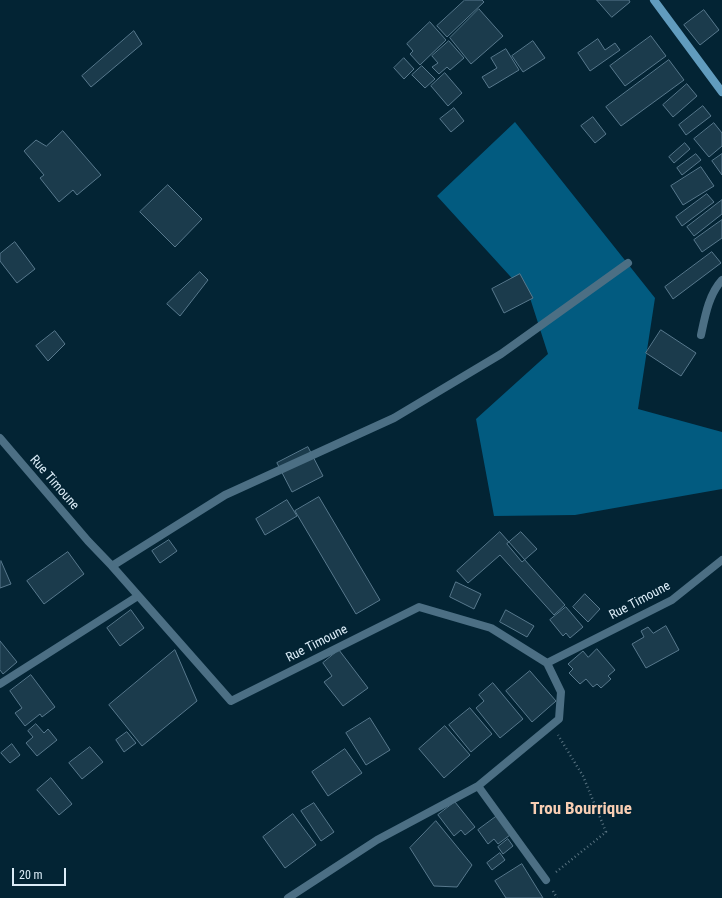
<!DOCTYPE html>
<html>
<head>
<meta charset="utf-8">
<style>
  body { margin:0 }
  #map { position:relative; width:722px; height:898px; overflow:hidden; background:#032434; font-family:"Roboto Condensed",sans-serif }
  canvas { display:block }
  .scale { position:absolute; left:12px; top:868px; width:54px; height:18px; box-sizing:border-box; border:2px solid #dbecf7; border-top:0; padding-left:5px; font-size:12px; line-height:14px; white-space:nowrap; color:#dbecf7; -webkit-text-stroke:3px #032434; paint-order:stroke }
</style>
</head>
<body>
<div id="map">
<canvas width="722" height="898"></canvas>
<div class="scale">20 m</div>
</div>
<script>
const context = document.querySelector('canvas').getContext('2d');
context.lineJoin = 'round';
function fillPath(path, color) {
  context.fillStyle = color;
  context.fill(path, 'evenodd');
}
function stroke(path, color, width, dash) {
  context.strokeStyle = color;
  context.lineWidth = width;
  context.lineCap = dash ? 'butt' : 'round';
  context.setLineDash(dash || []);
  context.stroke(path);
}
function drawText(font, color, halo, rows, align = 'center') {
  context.font = font + ' "Roboto Condensed",sans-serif';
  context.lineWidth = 3.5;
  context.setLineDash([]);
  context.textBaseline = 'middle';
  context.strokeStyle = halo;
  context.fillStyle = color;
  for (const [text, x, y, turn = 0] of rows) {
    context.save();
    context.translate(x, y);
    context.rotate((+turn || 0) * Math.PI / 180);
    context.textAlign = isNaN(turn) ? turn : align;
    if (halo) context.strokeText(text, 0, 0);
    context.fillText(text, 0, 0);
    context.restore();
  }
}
fillPath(new Path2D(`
  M 515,122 L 655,298 L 638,409 L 722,432 L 722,489 L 575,515 L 494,516 L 476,419 L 548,354 L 530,298 L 437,196 Z`), '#025b80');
const building = new Path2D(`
  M 465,0 L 482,0 L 484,2 L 447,37 L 437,26 Z
  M 597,0 L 629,0 L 630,2 L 612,17 Z
  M 479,9 L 503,36 L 471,64 L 450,38 Z
  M 704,10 L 719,30 L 700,45 L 684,25 Z
  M 430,22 L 446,40 L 420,65 L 410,54 L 413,51 L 407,44 Z
  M 134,31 L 142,44 L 91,87 L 82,76 Z
  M 651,36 L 666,56 L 625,86 L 610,66 Z
  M 598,39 L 605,50 L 615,43 L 620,50 L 590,71 L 578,53 Z
  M 449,41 L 464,58 L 450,70 L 447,67 L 439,74 L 432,67 L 438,63 L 432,56 Z
  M 533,41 L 545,58 L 523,72 L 512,56 Z
  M 506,49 L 519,70 L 489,88 L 482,77 L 497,68 L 491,58 Z
  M 404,58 L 414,69 L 404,79 L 394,68 Z
  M 669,60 L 684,80 L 621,126 L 606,107 Z
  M 422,66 L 435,79 L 425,88 L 412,75 Z
  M 445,73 L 462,93 L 448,106 L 431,86 Z
  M 687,84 L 697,96 L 673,117 L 663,105 Z
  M 703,106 L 711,116 L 686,135 L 679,125 Z
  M 454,108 L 464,121 L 451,132 L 440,119 Z
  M 593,117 L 606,134 L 595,143 L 581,126 Z
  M 714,123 L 722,133 L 722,146 L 709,157 L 694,139 Z
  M 63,131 L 101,175 L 77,195 L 73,190 L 59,202 L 40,178 L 44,175 L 24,151 L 36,140 L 46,146 Z
  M 685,143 L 690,149 L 674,163 L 669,157 Z
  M 696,154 L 701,160 L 682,175 L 677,168 Z
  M 722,154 L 722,175 L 712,161 Z
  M 701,167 L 714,186 L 683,205 L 671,186 Z
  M 168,185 L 202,219 L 175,247 L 140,212 Z
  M 707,194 L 714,202 L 682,226 L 676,217 Z
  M 722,200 L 722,214 L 694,236 L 687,227 Z
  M 722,220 L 722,238 L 702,252 L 694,240 Z
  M 15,242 L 35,269 L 17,283 L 0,261 L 0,254 Z
  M 712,252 L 721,263 L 673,299 L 665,287 Z
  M 200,272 L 208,280 L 180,316 L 167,304 Z
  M 520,274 L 533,298 L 504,313 L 492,289 Z
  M 661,330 L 696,353 L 681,376 L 646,353 Z
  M 55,331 L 65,344 L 48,361 L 36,346 Z
  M 308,447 L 323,476 L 292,492 L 277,463 Z
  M 319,497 L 380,600 L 356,614 L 295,511 Z
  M 287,500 L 297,516 L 265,535 L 256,519 Z
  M 500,532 L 565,605 L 554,615 L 500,555 L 468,583 L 457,571 Z
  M 521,532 L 537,549 L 522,562 L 507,544 Z
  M 169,540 L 177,551 L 160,563 L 152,551 Z
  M 68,552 L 84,574 L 44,604 L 27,581 Z
  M 1,561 L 11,584 L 0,588 L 0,562 Z
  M 456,582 L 481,594 L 474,609 L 450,597 Z
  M 585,594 L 600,609 L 588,622 L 573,607 Z
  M 566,607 L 583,627 L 570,638 L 566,633 L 563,636 L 550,620 Z
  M 131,610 L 144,628 L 120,646 L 107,628 Z
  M 506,610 L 534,626 L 527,637 L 500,622 Z
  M 666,626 L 679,650 L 646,668 L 632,644 L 644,637 L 641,631 L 648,627 L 653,633 Z
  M 0,641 L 17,662 L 3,674 L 0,670 Z
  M 597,649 L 615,670 L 608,676 L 611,679 L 601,688 L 597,684 L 593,687 L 586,679 L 580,684 L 569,673 L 573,669 L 568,664 L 583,651 L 588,657 Z
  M 175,650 L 197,701 L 142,746 L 109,705 Z
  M 339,650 L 368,688 L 343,706 L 324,682 L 332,676 L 323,663 Z
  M 530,671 L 556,701 L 532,722 L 506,691 Z
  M 31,675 L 55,707 L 42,717 L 40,714 L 25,726 L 15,713 L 22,708 L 10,691 Z
  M 493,683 L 523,719 L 500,738 L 476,708 L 484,701 L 479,695 Z
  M 470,708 L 492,734 L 471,752 L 449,725 Z
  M 370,718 L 390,750 L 366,765 L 346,733 Z
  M 36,724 L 44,733 L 48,729 L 57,740 L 37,756 L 26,743 L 33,737 L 28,731 Z
  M 445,726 L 470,755 L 444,778 L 419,749 Z
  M 127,732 L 136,743 L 124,752 L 116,740 Z
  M 12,744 L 20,755 L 10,763 L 1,753 Z
  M 90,747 L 103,762 L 82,779 L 69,763 Z
  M 345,749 L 362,773 L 328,796 L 312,772 Z
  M 51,778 L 72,804 L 59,815 L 37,790 Z
  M 455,802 L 475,827 L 465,835 L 461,830 L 454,836 L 438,815 Z
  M 314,803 L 334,832 L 321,841 L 301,811 Z
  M 293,814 L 316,845 L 285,868 L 263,837 Z
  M 497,816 L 510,835 L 498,844 L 494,839 L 488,844 L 478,830 Z
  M 436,821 L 472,865 L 457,887 L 434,886 L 410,848 Z
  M 508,839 L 513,846 L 503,854 L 498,847 Z
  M 500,853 L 505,860 L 492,870 L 487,863 Z
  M 522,864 L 543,898 L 506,898 L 495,881 Z`);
fillPath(building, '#1b3b4c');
stroke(building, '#58798d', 1);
stroke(new Path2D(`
  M 556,872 L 606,832 L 583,776 L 558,735
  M 553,891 L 557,898`), '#597381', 2.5, [1, 3]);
stroke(new Path2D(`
  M 701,335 C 705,316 709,294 722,280`), '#4c6f84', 8);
stroke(new Path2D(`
  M 0,438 L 88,541 L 112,566 L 231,701 L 419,607 L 491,628 L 547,663 L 672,600 L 722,560
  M 112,566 L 225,495 L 394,418 L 501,354 L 628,263
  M 0,684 L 138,596
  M 478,786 L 546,880
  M 288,898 L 377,840 L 478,786 L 559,719 L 561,692 L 547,663`), '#4c6f84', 8);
stroke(new Path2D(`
  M 654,0 L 722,92`), '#619cbe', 8);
drawText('13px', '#dbecf7', '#032434', [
  ["Rue Timoune",54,483,49],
  ["Rue Timoune",640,601,-28],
  ["Rue Timoune",317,644,-27]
]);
drawText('bold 17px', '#f8ceb3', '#032434', [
  ["Trou Bourrique",581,810]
]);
</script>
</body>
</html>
